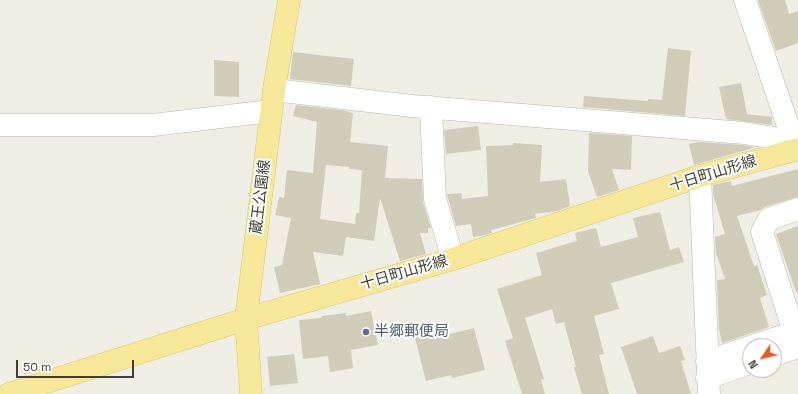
<!DOCTYPE html>
<html>
<head>
<meta charset="utf-8">
<style>
  body { margin:0 }
  #map { position:relative; width:798px; height:394px; overflow:hidden; background:#f0eee4; font-family:"Space Grotesk",sans-serif }
  canvas { display:block }
  .north { position:absolute; left:742px; top:338px; width:40px; height:40px; box-sizing:border-box; background:#fff; border:1px solid #b3b2ae; border-radius:50%; rotate:235deg; font-size:11px; font-weight:700; line-height:16px; text-align:center; color:#423e34 }
  .north::after { content:''; display:block; margin:auto; width:14px; height:18px; background:#e85c23; clip-path:polygon(50% 0,100% 100%,50% 72%,0 100%) }
  .scale { position:absolute; left:16px; top:360px; width:118px; height:18px; box-sizing:border-box; border:2px solid #423e34; border-top:0; padding-left:5px; font-size:12px; line-height:14px; white-space:nowrap; color:#423e34; -webkit-text-stroke:3px #fff; paint-order:stroke }
</style>
</head>
<body>
<div id="map">
<canvas width="798" height="394"></canvas>
<div class="north">N</div>
<div class="scale">50 m</div>
</div>
<script>
const context = document.querySelector('canvas').getContext('2d');
context.lineJoin = 'round';
function fillPath(path, color) {
  context.fillStyle = color;
  context.fill(path, 'evenodd');
}
function stroke(path, color, width, dash) {
  context.strokeStyle = color;
  context.lineWidth = width;
  context.lineCap = dash ? 'butt' : 'round';
  context.setLineDash(dash || []);
  context.stroke(path);
}
function drawText(font, color, halo, rows, align = 'center') {
  context.font = font + ' "Space Grotesk","Noto Sans JP",sans-serif';
  context.lineWidth = 4;
  context.setLineDash([]);
  context.textBaseline = 'middle';
  context.strokeStyle = halo;
  context.fillStyle = color;
  for (const [text, x, y, turn = 0] of rows) {
    context.save();
    context.translate(x, y);
    context.rotate((+turn || 0) * Math.PI / 180);
    context.textAlign = isNaN(turn) ? turn : align;
    if (halo) context.strokeText(text, 0, 0);
    context.fillText(text, 0, 0);
    context.restore();
  }
}
fillPath(new Path2D(`
  M 758,0 L 785,0 L 789,14 L 798,11 L 798,43 L 776,51 Z
  M 668,48 L 691,51 L 685,116 L 583,107 L 584,96 L 648,101 L 648,99 L 662,100 Z
  M 293,52 L 354,59 L 351,86 L 290,79 Z
  M 214,60 L 239,62 L 239,97 L 214,96 Z
  M 741,83 L 747,114 L 772,117 L 772,125 L 726,119 L 719,87 Z
  M 296,105 L 348,111 L 348,112 L 353,113 L 350,142 L 388,146 L 385,178 L 422,179 L 423,202 L 431,228 L 428,228 L 428,233 L 420,233 L 426,254 L 400,261 L 380,198 L 374,241 L 346,237 L 343,256 L 313,252 L 320,284 L 280,293 L 274,267 L 282,265 L 291,218 L 275,215 L 279,197 L 284,198 L 287,170 L 313,173 L 317,122 L 293,116 ZM 326,165 L 349,167 L 349,169 L 362,170 L 359,213 L 356,213 L 355,224 L 320,219 Z
  M 478,126 L 481,150 L 446,154 L 444,130 Z
  M 589,133 L 632,136 L 631,170 L 612,169 L 619,190 L 597,197 L 588,171 Z
  M 699,142 L 742,145 L 753,147 L 753,148 L 694,165 L 689,144 Z
  M 513,143 L 542,145 L 540,182 L 566,179 L 570,206 L 557,211 L 535,214 L 536,218 L 491,230 L 492,233 L 486,235 L 473,237 L 471,224 L 456,226 L 447,194 L 462,193 L 462,199 L 488,196 L 486,146 L 513,145 Z
  M 798,169 L 798,197 L 765,207 L 761,210 L 737,216 L 754,266 L 757,265 L 767,295 L 760,298 L 769,327 L 722,343 L 719,329 L 717,280 L 725,279 L 716,253 L 715,237 L 725,234 L 713,194 L 713,185 L 731,181 L 732,186 Z
  M 660,212 L 670,250 L 679,247 L 684,262 L 611,283 L 619,309 L 594,316 L 604,354 L 599,355 L 609,394 L 582,394 L 574,367 L 576,367 L 564,322 L 556,324 L 552,309 L 525,318 L 544,379 L 541,380 L 545,394 L 522,394 L 505,341 L 513,338 L 497,289 L 542,275 L 536,253 L 577,241 L 575,233 L 596,228 L 601,247 L 638,237 L 633,218 Z
  M 798,226 L 798,292 L 796,292 L 776,234 Z
  M 371,311 L 378,345 L 351,350 L 353,368 L 330,372 L 328,356 L 303,359 L 299,320 L 322,318 L 322,316 L 346,313 L 346,316 Z
  M 474,328 L 485,370 L 452,378 L 451,375 L 426,381 L 415,338 L 440,331 L 441,336 Z
  M 653,336 L 659,353 L 680,346 L 685,360 L 681,361 L 691,394 L 637,394 L 621,347 Z
  M 294,354 L 298,383 L 270,386 L 267,357 Z`), '#d1cbba');
const minor = new Path2D(`
  M 745,0 L 796,149
  M 274,90 L 412,106 L 744,133 L 774,138 L 796,149
  M 431,107 L 435,199 L 453,259
  M 0,125 L 153,125 L 271,111
  M 700,176 L 709,394
  M 794,332 L 762,232 L 769,219 L 798,209
  M 752,346 L 798,331
  M 774,355 L 798,347
  M 707,361 L 750,347
  M 707,378 L 750,363`);
const major = new Path2D(`
  M 9,394 L 246,319 L 453,259 L 700,176 L 798,149
  M 251,394 L 246,319 L 274,90 L 289,0`);
stroke(minor, '#bbb7a7', 23);
stroke(major, '#d9c669', 23);
stroke(minor, '#fff', 22);
stroke(major, '#f6e898', 22);
for (const [x, y, r, color] of [
  [366,332,4,"#5c6f8a"]
]) {
  const dot = new Path2D();
  dot.arc(x, y, r, 0, 2 * Math.PI);
  context.fillStyle = color;
  context.fill(dot);
  stroke(dot, '#fff', 1.5);
}
drawText('15px', '#423e34', '#fff', [
  ["十日町山形線",713,174,-17],
  ["蔵王公園線",261,197,-83],
  ["十日町山形線",404,273,-16]
]);
drawText('15px', '#4e5e75', '#fff', [
  ["半郷郵便局",374,332]
], 'left');
</script>
</body>
</html>
